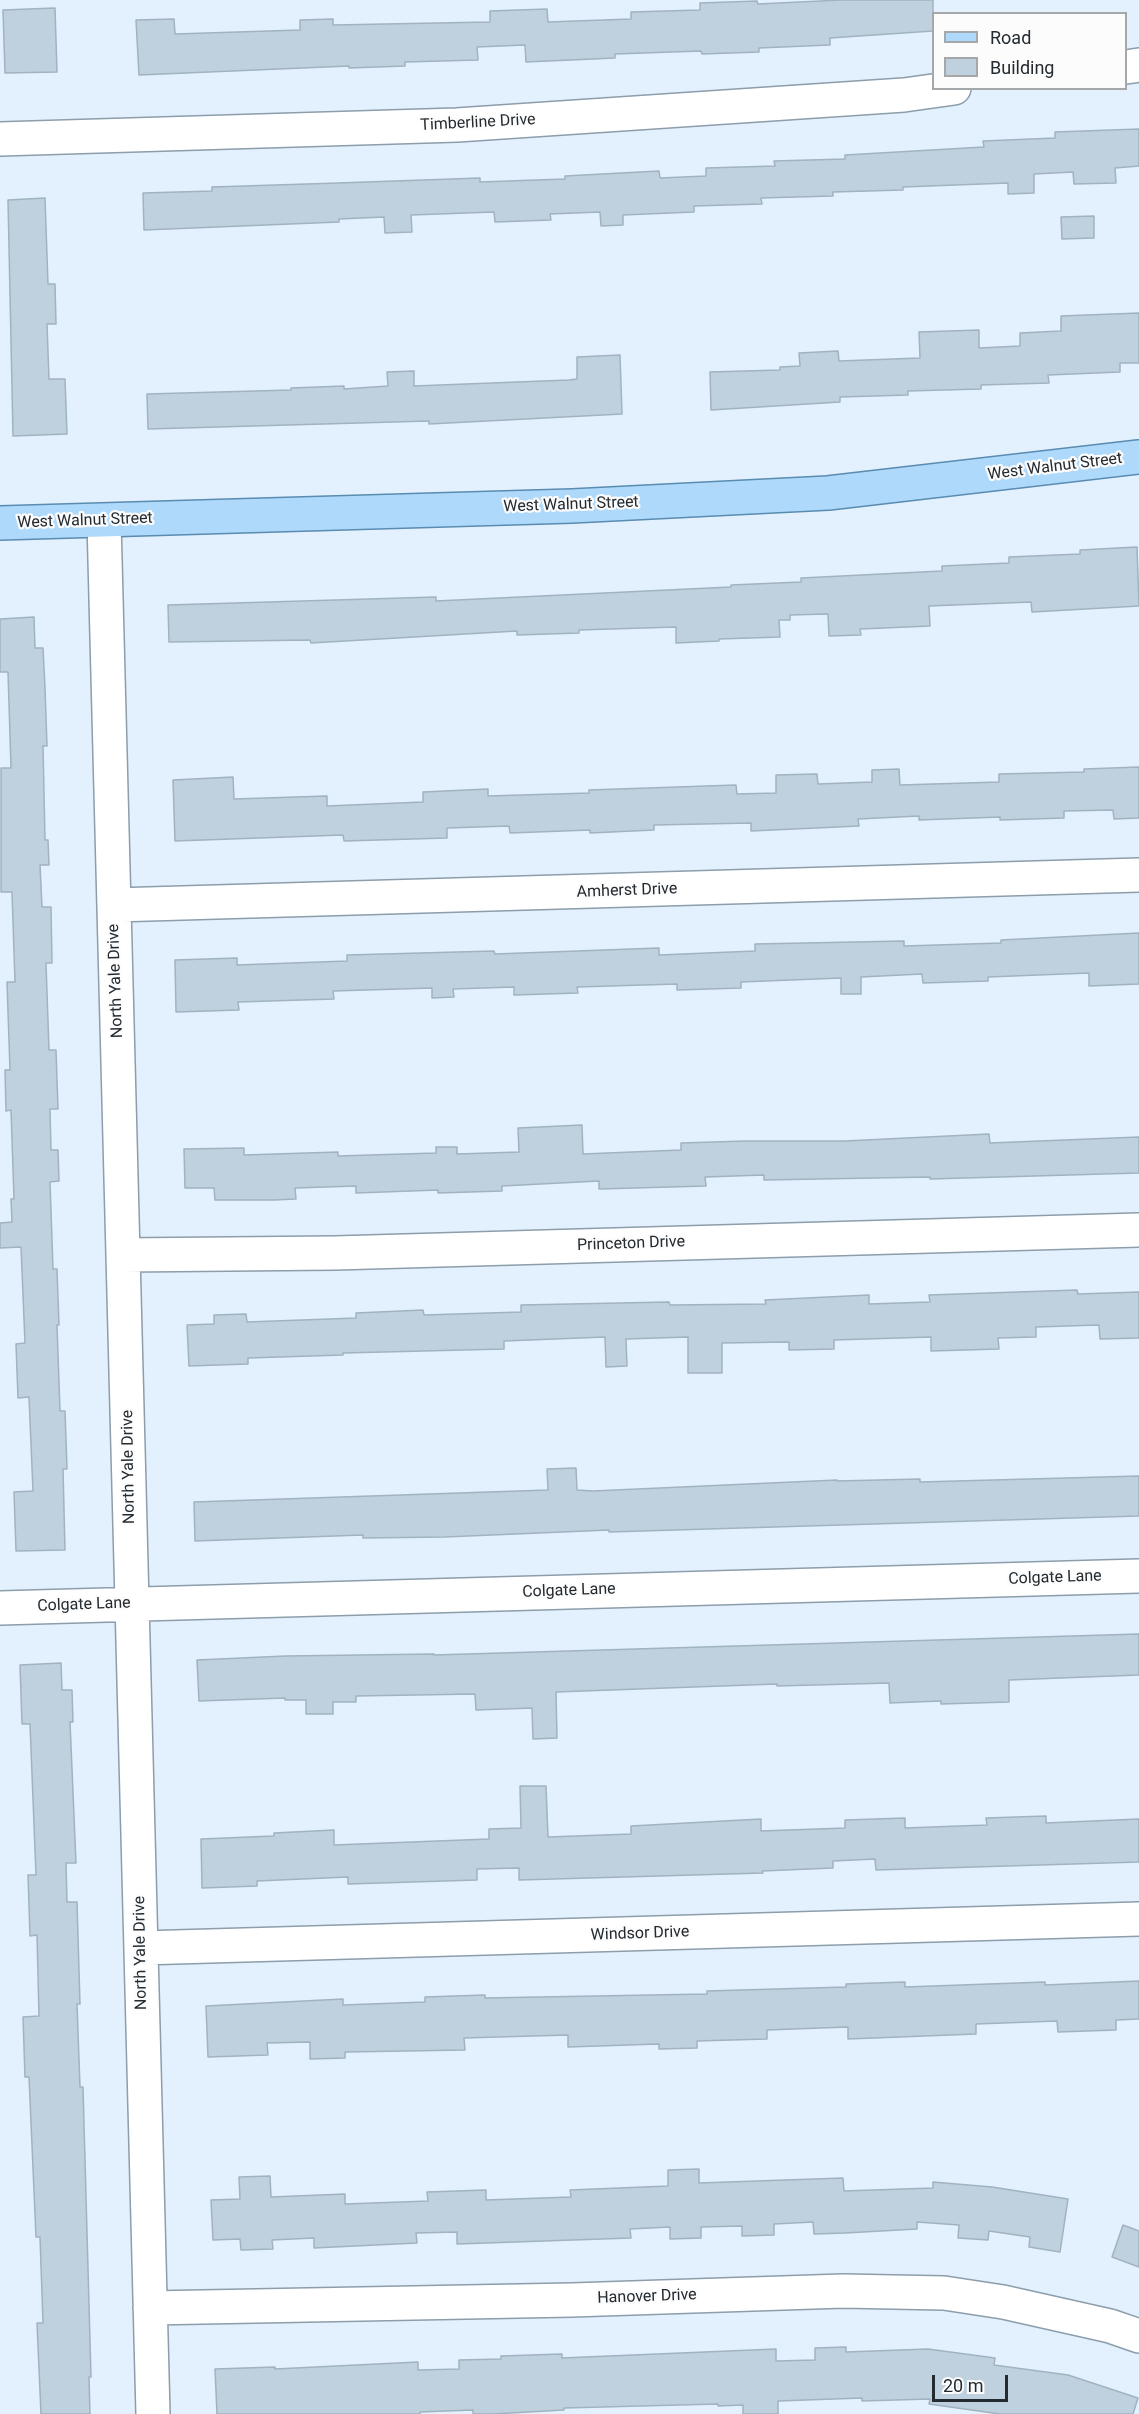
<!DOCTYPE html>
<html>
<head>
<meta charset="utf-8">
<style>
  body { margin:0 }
  #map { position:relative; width:1139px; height:2414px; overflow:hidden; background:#e2f1fd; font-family:Roboto,sans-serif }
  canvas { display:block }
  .legend { position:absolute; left:932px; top:12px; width:195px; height:78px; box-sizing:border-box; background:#fcfcfc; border:2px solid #a5a8aa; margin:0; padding:8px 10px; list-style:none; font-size:18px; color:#232a30 }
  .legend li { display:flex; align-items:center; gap:12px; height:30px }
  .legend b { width:30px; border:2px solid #a5a8aa }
  .scale { position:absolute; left:932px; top:2375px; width:76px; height:27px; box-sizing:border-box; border:3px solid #232a30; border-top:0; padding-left:8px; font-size:18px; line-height:21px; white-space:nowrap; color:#232a30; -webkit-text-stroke:4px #fcfcfc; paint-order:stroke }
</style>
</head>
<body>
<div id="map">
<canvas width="1139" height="2414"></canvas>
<ul class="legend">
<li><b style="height:8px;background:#aed9fa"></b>Road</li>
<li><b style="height:16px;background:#bfd1df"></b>Building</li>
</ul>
<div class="scale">20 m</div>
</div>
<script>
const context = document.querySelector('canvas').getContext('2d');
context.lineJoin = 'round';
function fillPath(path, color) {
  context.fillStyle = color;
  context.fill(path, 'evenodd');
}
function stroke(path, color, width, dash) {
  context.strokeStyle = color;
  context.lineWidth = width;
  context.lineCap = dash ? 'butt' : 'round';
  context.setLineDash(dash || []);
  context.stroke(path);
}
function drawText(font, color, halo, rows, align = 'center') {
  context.font = font + ' Roboto,sans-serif';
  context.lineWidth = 4.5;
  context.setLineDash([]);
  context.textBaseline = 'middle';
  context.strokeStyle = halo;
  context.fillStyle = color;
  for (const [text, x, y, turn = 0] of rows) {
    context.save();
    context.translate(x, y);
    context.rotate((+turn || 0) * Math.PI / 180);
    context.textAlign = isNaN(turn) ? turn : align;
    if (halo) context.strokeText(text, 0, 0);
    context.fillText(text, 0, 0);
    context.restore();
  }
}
const building = new Path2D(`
  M 841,0 L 933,0 L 933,31 L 830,38 L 830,45 L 759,48 L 759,52 L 702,54 L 701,51 L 615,54 L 615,58 L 526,62 L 525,45 L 477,47 L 478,60 L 405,62 L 405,66 L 349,68 L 349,66 L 139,75 L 136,20 L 174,19 L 175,34 L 300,30 L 300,20 L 333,19 L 333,25 L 490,22 L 490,11 L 547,9 L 548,22 L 631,19 L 631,12 L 700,10 L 700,3 L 757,1 L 758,4 Z
  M 55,8 L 57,72 L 5,73 L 3,10 Z
  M 1139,129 L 1139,166 L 1115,168 L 1116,183 L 1074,184 L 1073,172 L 1034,174 L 1034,193 L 1008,194 L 1008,183 L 903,187 L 903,190 L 833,192 L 833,196 L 761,198 L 762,204 L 694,206 L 694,212 L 623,215 L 623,225 L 601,226 L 600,212 L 550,214 L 551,220 L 495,222 L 494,212 L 411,215 L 412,232 L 385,233 L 384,217 L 339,219 L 339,222 L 144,230 L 143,193 L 212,191 L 212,187 L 338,183 L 480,178 L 480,182 L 565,179 L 565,176 L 659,171 L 660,178 L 706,176 L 706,168 L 775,166 L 774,161 L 845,159 L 845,155 L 984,147 L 983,141 L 1055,138 L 1055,132 Z
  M 45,198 L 48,284 L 55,284 L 56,324 L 47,324 L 49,379 L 65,379 L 67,434 L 13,436 L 8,200 Z
  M 1094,216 L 1094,238 L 1062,239 L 1061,217 Z
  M 1139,313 L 1139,363 L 1120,363 L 1120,372 L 1048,375 L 1049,383 L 981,385 L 981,389 L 908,391 L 908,395 L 840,397 L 840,402 L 711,410 L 710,372 L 780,370 L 780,367 L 800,366 L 799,353 L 838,351 L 839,361 L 920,358 L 919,332 L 979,330 L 979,348 L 1020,346 L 1020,333 L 1061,331 L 1061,316 Z
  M 620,355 L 622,414 L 429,424 L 429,421 L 148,429 L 147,394 L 291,390 L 291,388 L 344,386 L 344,389 L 388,386 L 387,372 L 414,371 L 414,386 L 569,380 L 577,379 L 577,357 Z
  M 1137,547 L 1139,606 L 1032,612 L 1031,602 L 929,606 L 930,626 L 860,629 L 861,635 L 829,636 L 828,614 L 790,615 L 790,620 L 779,620 L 780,637 L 719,639 L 719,641 L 676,643 L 676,627 L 579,630 L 579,633 L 517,635 L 517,631 L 311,643 L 310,640 L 169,642 L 168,605 L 436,597 L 436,601 L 731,587 L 731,585 L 801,582 L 801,578 L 942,571 L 942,566 L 1009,563 L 1009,557 L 1080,554 L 1080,550 Z
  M 34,617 L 35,648 L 43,648 L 45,688 L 47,746 L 43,746 L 45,840 L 48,840 L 49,865 L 40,865 L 42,907 L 51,907 L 52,963 L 46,963 L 49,1050 L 56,1050 L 58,1109 L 50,1109 L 51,1150 L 58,1150 L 59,1181 L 50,1182 L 53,1269 L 57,1269 L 59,1325 L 57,1325 L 60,1411 L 65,1411 L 67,1469 L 63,1469 L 65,1550 L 16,1551 L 14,1492 L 33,1491 L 29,1397 L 18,1398 L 16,1344 L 25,1343 L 21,1247 L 0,1248 L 0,1223 L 12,1222 L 11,1199 L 14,1199 L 11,1110 L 6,1111 L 5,1070 L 10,1070 L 7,982 L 15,982 L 12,892 L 1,892 L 1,768 L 11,768 L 8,672 L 0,672 L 0,619 Z
  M 1139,767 L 1139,818 L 1114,819 L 1113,810 L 1064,811 L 1064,818 L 1000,820 L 1000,817 L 919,820 L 919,816 L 858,819 L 859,826 L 751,831 L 751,823 L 654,825 L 654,830 L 590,833 L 590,830 L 510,833 L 509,826 L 447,828 L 447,838 L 344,841 L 343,835 L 175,841 L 173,780 L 233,777 L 234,799 L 327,796 L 327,806 L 423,802 L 423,792 L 488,789 L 488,796 L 589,793 L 589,790 L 736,785 L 737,794 L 776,793 L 776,775 L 817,774 L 818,784 L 872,782 L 872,770 L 899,769 L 900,785 L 999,782 L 999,774 L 1084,772 L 1084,769 Z
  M 1139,933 L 1139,984 L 1089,986 L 1089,973 L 988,977 L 988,981 L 923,983 L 922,974 L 861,977 L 861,994 L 841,994 L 841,978 L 741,982 L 741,988 L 677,990 L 677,984 L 577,987 L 578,993 L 514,995 L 514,987 L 453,989 L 454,997 L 432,998 L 432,988 L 333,991 L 334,999 L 238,1002 L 239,1010 L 176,1012 L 175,960 L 237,958 L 237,965 L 347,961 L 347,955 L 494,951 L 495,954 L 659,948 L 659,955 L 755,951 L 755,944 L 904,941 L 904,946 L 1001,943 L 1001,940 Z
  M 582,1125 L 583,1154 L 681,1150 L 681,1143 L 746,1141 L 845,1141 L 989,1134 L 990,1143 L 1139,1137 L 1139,1173 L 930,1179 L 930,1177 L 764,1180 L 764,1175 L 705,1177 L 706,1186 L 599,1189 L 599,1181 L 502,1186 L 502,1191 L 438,1193 L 438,1190 L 356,1193 L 356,1186 L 295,1188 L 296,1199 L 274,1200 L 215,1200 L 214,1188 L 185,1188 L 184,1149 L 244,1148 L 244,1155 L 338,1152 L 338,1156 L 436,1153 L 436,1147 L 457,1147 L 457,1154 L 519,1152 L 518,1128 Z
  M 1077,1290 L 1078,1294 L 1139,1292 L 1139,1338 L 1100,1339 L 1099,1325 L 1036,1327 L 1036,1337 L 998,1338 L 999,1349 L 931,1351 L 931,1337 L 834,1340 L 834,1349 L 789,1350 L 789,1342 L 722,1343 L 722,1373 L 688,1373 L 688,1337 L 626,1339 L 627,1366 L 606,1367 L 605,1337 L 504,1341 L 504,1349 L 343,1353 L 343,1355 L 248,1358 L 248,1364 L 189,1366 L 187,1325 L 214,1324 L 214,1315 L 246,1314 L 247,1322 L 356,1318 L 356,1313 L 423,1310 L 424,1315 L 521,1312 L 521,1305 L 669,1302 L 670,1305 L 766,1304 L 765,1300 L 869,1295 L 869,1304 L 930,1302 L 929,1295 Z
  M 576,1468 L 577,1490 L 593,1491 L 837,1480 L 837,1481 L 920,1479 L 920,1482 L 1139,1476 L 1139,1516 L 609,1532 L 609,1530 L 445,1537 L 363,1538 L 363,1535 L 195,1541 L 194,1502 L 548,1490 L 547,1469 Z
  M 1139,1634 L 1139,1675 L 1009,1680 L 1009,1702 L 941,1704 L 941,1701 L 890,1703 L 889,1683 L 777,1686 L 777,1684 L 556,1692 L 557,1738 L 533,1739 L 532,1708 L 476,1710 L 475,1694 L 356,1696 L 356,1702 L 333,1702 L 333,1714 L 306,1714 L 306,1700 L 285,1700 L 285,1698 L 199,1701 L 197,1660 L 285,1656 L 434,1654 L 434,1655 Z
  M 61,1663 L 62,1690 L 72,1690 L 73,1722 L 70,1722 L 76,1863 L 66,1863 L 67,1902 L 77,1902 L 80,2004 L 77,2004 L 80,2087 L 83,2087 L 91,2377 L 89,2377 L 90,2414 L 41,2414 L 37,2323 L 43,2323 L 40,2237 L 36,2237 L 29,2077 L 25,2077 L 23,2017 L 39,2016 L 37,1935 L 30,1936 L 28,1875 L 36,1875 L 30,1724 L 22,1724 L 20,1665 Z
  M 520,1786 L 546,1786 L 548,1837 L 631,1834 L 631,1826 L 761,1819 L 761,1831 L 845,1828 L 845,1820 L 905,1818 L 905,1828 L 987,1825 L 986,1818 L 1046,1816 L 1046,1823 L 1139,1819 L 1139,1862 L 876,1870 L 875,1859 L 833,1861 L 833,1868 L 762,1871 L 763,1873 L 519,1880 L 519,1868 L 477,1869 L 477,1880 L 348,1884 L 348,1877 L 257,1881 L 257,1886 L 202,1888 L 201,1839 L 274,1836 L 274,1833 L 334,1830 L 334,1845 L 489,1839 L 489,1829 L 521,1828 Z
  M 1139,1981 L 1139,2019 L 1116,2020 L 1116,2030 L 1058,2032 L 1057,2021 L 976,2024 L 976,2034 L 848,2039 L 848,2027 L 767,2030 L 767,2039 L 697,2041 L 697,2048 L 659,2049 L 659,2044 L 568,2047 L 568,2035 L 464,2038 L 465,2050 L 345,2052 L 345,2058 L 310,2059 L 310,2042 L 267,2043 L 268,2055 L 208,2057 L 206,2006 L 343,1999 L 343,2005 L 425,2002 L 425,1997 L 485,1995 L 485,1998 L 707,1994 L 707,1991 L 846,1987 L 846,1984 L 905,1982 L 905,1987 L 1045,1982 L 1045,1985 Z
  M 699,2169 L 699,2183 L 843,2178 L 844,2191 L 933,2188 L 933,2182 L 992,2187 L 1068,2199 L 1060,2252 L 1029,2247 L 1030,2237 L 989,2231 L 988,2240 L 958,2238 L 959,2225 L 917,2222 L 917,2229 L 845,2233 L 814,2234 L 813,2222 L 774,2224 L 774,2235 L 742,2236 L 742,2226 L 701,2227 L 701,2238 L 670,2239 L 670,2227 L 630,2229 L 631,2238 L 457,2244 L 457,2232 L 416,2233 L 417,2243 L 314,2248 L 314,2238 L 272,2240 L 273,2249 L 241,2250 L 240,2239 L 213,2240 L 211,2200 L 240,2199 L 239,2177 L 270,2176 L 271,2197 L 345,2194 L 345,2204 L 428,2201 L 427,2192 L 486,2190 L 486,2200 L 571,2197 L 570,2190 L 668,2186 L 668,2170 Z
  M 1123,2225 L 1139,2231 L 1139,2267 L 1112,2257 Z
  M 846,2347 L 846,2352 L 928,2349 L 995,2358 L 994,2365 L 1068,2375 L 1138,2398 L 1133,2414 L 1000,2414 L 929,2404 L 930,2399 L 862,2401 L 862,2398 L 778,2401 L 778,2414 L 743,2414 L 743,2405 L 718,2406 L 718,2404 L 564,2408 L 564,2410 L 493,2414 L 473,2414 L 473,2410 L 420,2412 L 420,2414 L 217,2414 L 215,2369 L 275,2367 L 275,2369 L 418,2362 L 418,2370 L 459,2369 L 459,2360 L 501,2359 L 501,2356 L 562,2354 L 562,2358 L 776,2349 L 776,2361 L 815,2360 L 815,2348 Z`);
fillPath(building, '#bfd1df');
stroke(building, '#a1b2c1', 1.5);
const minor = new Path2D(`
  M 1126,67 L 1139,65
  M 0,139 L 457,125 L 904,95 L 954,88
  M 104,521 L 153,2414
  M 114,905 L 1139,875
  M 123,1255 L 335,1253 L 1139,1230
  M 0,1608 L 1139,1576
  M 141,1948 L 1139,1919
  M 150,2308 L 572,2300 L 843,2291 L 944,2293 L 1003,2302 L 1110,2326 L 1139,2336`);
const major = new Path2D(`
  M 0,523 L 572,506 L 828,493 L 1139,457`);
stroke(minor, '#8c9dab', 36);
stroke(major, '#5a8bb1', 36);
stroke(minor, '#fff', 33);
stroke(major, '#aed9fa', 33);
drawText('16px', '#232a30', '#fcfcfc', [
  ["Timberline Drive",478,123,-3],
  ["West Walnut Street",1055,467,-7],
  ["West Walnut Street",571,505,-2],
  ["West Walnut Street",85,521,-2],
  ["Amherst Drive",627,891,-2],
  ["North Yale Drive",116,981,-92],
  ["Princeton Drive",631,1244,-2],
  ["North Yale Drive",129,1467,-91],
  ["Colgate Lane",1055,1578,-2],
  ["Colgate Lane",569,1591,-2],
  ["Colgate Lane",84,1605,-2],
  ["Windsor Drive",640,1934,-2],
  ["North Yale Drive",141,1953,-91],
  ["Hanover Drive",647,2297,-2]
]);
</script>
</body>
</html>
